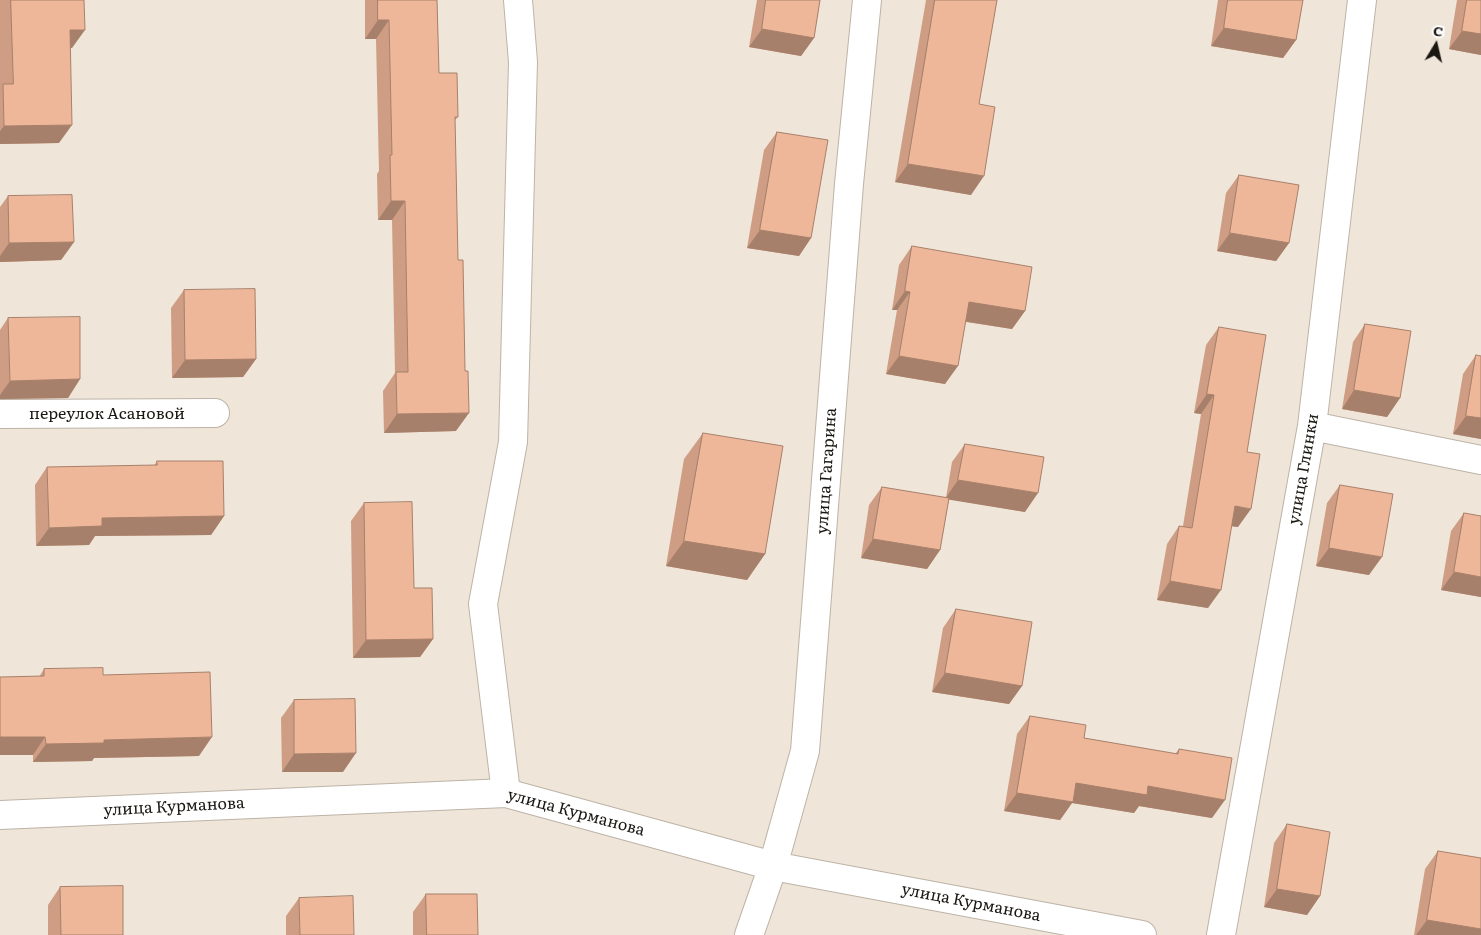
<!DOCTYPE html>
<html>
<head>
<meta charset="utf-8">
<style>
  body { margin:0 }
  #map { position:relative; width:1481px; height:935px; overflow:hidden; background:#efe5d8; font-family:Literata,serif }
  canvas { display:block }
  .north { position:absolute; left:1411px; top:20px; width:50px; height:50px; -webkit-text-stroke:4px #fff; paint-order:stroke; rotate:9deg; font-size:14px; font-weight:700; line-height:20px; text-align:center; color:#1a1713 }
  .north::after { content:''; display:block; margin:auto; width:18px; height:22px; background:#1a1713; clip-path:polygon(50% 0,100% 100%,50% 72%,0 100%) }
</style>
</head>
<body>
<div id="map">
<canvas width="1481" height="935"></canvas>
<div class="north">С</div>
</div>
<script>
const context = document.querySelector('canvas').getContext('2d');
context.lineJoin = 'round';
function stroke(path, color, width, dash) {
  context.strokeStyle = color;
  context.lineWidth = width;
  context.lineCap = dash ? 'butt' : 'round';
  context.setLineDash(dash || []);
  context.stroke(path);
}
function fillPath(path, color) {
  context.fillStyle = color;
  context.fill(path, 'evenodd');
}
function drawText(font, color, halo, rows, align = 'center') {
  context.font = font + ' Literata,serif';
  context.lineWidth = 4.5;
  context.setLineDash([]);
  context.textBaseline = 'middle';
  context.strokeStyle = halo;
  context.fillStyle = color;
  for (const [text, x, y, turn = 0] of rows) {
    context.save();
    context.translate(x, y);
    context.rotate((+turn || 0) * Math.PI / 180);
    context.textAlign = isNaN(turn) ? turn : align;
    if (halo) context.strokeText(text, 0, 0);
    context.fillText(text, 0, 0);
    context.restore();
  }
}
const minor = new Path2D(`
  M 0,414 L 215,413
  M 1312,426 L 1481,460
  M 506,793 L 483,604 L 513,442 L 523,62 L 518,0
  M 0,815 L 506,793 L 773,866 L 1142,935
  M 749,935 L 773,866 L 805,751 L 849,184 L 867,0
  M 1221,935 L 1312,426 L 1362,0`);
stroke(minor, '#bdb3a7', 30);
stroke(minor, '#fff', 28);
fillPath(new Path2D(`
  M 0,0 L 84,0 L 72,48 L 70,48 L 59,143 L 0,144 Z
  M 365,0 L 437,0 L 439,73 L 458,117 L 455,120 L 456,431 L 384,433 L 383,391 L 395,373 L 392,220 L 378,220 L 377,174 L 379,171 L 376,39 L 365,39 Z
  M 757,0 L 820,0 L 814,38 L 801,56 L 749,47 Z
  M 926,0 L 997,0 L 979,104 L 971,195 L 895,182 Z
  M 1218,0 L 1303,0 L 1296,40 L 1283,58 L 1211,46 Z
  M 1457,0 L 1481,0 L 1481,55 L 1449,49 Z
  M 777,132 L 811,238 L 799,256 L 747,248 L 764,150 Z
  M 1239,175 L 1289,243 L 1276,261 L 1217,251 L 1226,193 Z
  M 8,196 L 74,242 L 61,260 L 0,262 L 0,207 Z
  M 912,246 L 1025,311 L 1012,329 L 966,322 L 945,384 L 886,374 L 897,310 L 892,310 L 899,265 Z
  M 184,290 L 256,359 L 243,377 L 172,378 L 171,308 Z
  M 8,318 L 80,379 L 68,398 L 0,399 L 0,330 Z
  M 1365,324 L 1400,398 L 1387,417 L 1342,409 L 1353,342 Z
  M 1219,327 L 1247,452 L 1238,527 L 1231,526 L 1208,608 L 1157,600 L 1167,544 L 1179,526 L 1183,526 L 1201,414 L 1194,413 L 1206,345 Z
  M 1476,355 L 1481,439 L 1453,434 L 1463,374 Z
  M 703,433 L 765,554 L 747,580 L 666,566 L 684,459 Z
  M 965,444 L 1025,512 L 949,499 L 940,550 L 927,569 L 861,558 L 869,505 L 882,487 L 946,498 L 952,462 Z
  M 157,461 L 224,516 L 211,535 L 95,536 L 89,545 L 36,546 L 35,485 L 47,467 L 154,466 Z
  M 1340,485 L 1369,575 L 1316,566 L 1327,503 Z
  M 364,503 L 414,588 L 433,639 L 420,657 L 353,658 L 351,521 Z
  M 1464,513 L 1481,597 L 1441,590 L 1451,531 Z
  M 956,609 L 1022,686 L 1009,704 L 932,692 L 943,628 Z
  M 44,669 L 103,675 L 199,756 L 94,758 L 92,761 L 33,762 L 33,755 L 39,677 Z
  M 294,700 L 343,772 L 282,772 L 281,718 Z
  M 1030,716 L 1084,738 L 1175,754 L 1179,749 L 1212,818 L 1139,806 L 1134,813 L 1072,803 L 1060,820 L 1004,811 L 1017,734 Z
  M 1287,824 L 1320,896 L 1307,915 L 1264,907 L 1274,843 Z
  M 1438,851 L 1481,935 L 1414,935 L 1425,869 Z
  M 60,887 L 123,935 L 48,935 L 48,905 Z
  M 426,894 L 478,935 L 413,935 L 413,912 Z
  M 299,898 L 354,935 L 286,935 L 286,916 Z`), '#ce9d84');
fillPath(new Path2D(`
  M 378,20 L 389,20 L 376,39 L 365,39 Z
  M 1224,28 L 1296,40 L 1283,58 L 1211,46 Z
  M 762,29 L 814,38 L 801,56 L 749,47 Z
  M 70,30 L 85,30 L 72,48 L 57,48 Z
  M 1462,31 L 1481,34 L 1481,55 L 1449,49 Z
  M 72,125 L 59,143 L 0,144 L 0,131 L 4,126 Z
  M 908,164 L 984,176 L 971,195 L 895,182 Z
  M 391,201 L 405,201 L 392,220 L 378,220 Z
  M 760,230 L 811,238 L 799,256 L 747,248 Z
  M 1230,233 L 1289,243 L 1276,261 L 1217,251 Z
  M 74,242 L 61,260 L 0,262 L 0,256 L 9,243 Z
  M 905,291 L 910,292 L 897,310 L 892,310 Z
  M 969,302 L 1025,311 L 1012,329 L 956,320 Z
  M 899,356 L 958,366 L 945,384 L 886,374 Z
  M 256,359 L 243,377 L 172,378 L 185,360 Z
  M 80,379 L 68,398 L 0,399 L 0,395 L 10,381 Z
  M 1354,390 L 1400,398 L 1387,417 L 1342,409 Z
  M 1207,394 L 1214,395 L 1201,414 L 1194,413 Z
  M 469,413 L 456,431 L 384,433 L 397,414 Z
  M 1466,416 L 1481,418 L 1481,439 L 1453,434 Z
  M 958,480 L 1038,493 L 1025,512 L 945,499 Z
  M 1235,506 L 1251,509 L 1238,527 L 1222,525 Z
  M 224,516 L 211,535 L 95,536 L 89,545 L 36,546 L 49,528 L 102,518 Z
  M 873,539 L 940,550 L 927,569 L 861,558 Z
  M 684,541 L 765,554 L 747,580 L 666,566 Z
  M 1329,548 L 1382,557 L 1369,575 L 1316,566 Z
  M 1454,572 L 1481,577 L 1481,597 L 1441,590 Z
  M 1170,581 L 1221,590 L 1208,608 L 1157,600 Z
  M 433,639 L 420,657 L 353,658 L 366,640 Z
  M 945,673 L 1022,686 L 1009,704 L 932,692 Z
  M 0,737 L 45,737 L 33,755 L 0,755 Z
  M 212,737 L 199,756 L 94,758 L 92,761 L 33,762 L 46,744 L 104,740 Z
  M 356,753 L 343,772 L 282,772 L 294,754 Z
  M 1076,783 L 1148,786 L 1225,800 L 1212,818 L 1139,806 L 1134,813 L 1072,803 L 1060,820 L 1004,811 L 1017,793 Z
  M 1277,889 L 1320,896 L 1307,915 L 1264,907 Z
  M 1427,920 L 1481,929 L 1481,935 L 1416,935 Z`), '#a7806b');
const building = new Path2D(`
  M 11,0 L 84,0 L 85,30 L 70,30 L 72,125 L 4,126 L 3,84 L 13,84 Z
  M 378,0 L 437,0 L 439,73 L 457,73 L 458,117 L 455,117 L 458,260 L 463,260 L 465,371 L 468,371 L 469,413 L 397,414 L 396,372 L 408,372 L 405,201 L 391,201 L 390,155 L 392,155 L 389,20 L 378,20 Z
  M 766,0 L 820,0 L 814,38 L 762,29 Z
  M 935,0 L 997,0 L 979,104 L 995,107 L 984,176 L 908,164 Z
  M 1228,0 L 1303,0 L 1296,40 L 1224,28 Z
  M 1467,0 L 1481,0 L 1481,34 L 1462,31 Z
  M 777,132 L 828,140 L 811,238 L 760,230 Z
  M 1239,175 L 1299,185 L 1289,243 L 1230,233 Z
  M 72,195 L 74,242 L 9,243 L 8,196 Z
  M 912,246 L 1032,267 L 1025,311 L 969,302 L 958,366 L 899,356 L 910,292 L 905,291 Z
  M 255,289 L 256,359 L 185,360 L 184,290 Z
  M 80,317 L 80,379 L 10,381 L 8,318 Z
  M 1365,324 L 1411,331 L 1400,398 L 1354,390 Z
  M 1219,327 L 1266,335 L 1247,452 L 1260,454 L 1251,509 L 1235,506 L 1221,590 L 1170,581 L 1179,526 L 1192,528 L 1214,395 L 1207,394 Z
  M 1476,355 L 1481,356 L 1481,418 L 1466,416 Z
  M 703,433 L 783,446 L 765,554 L 684,541 Z
  M 965,444 L 1044,457 L 1038,493 L 958,480 Z
  M 157,461 L 223,461 L 224,516 L 102,518 L 102,526 L 49,528 L 47,467 L 157,465 Z
  M 1340,485 L 1393,494 L 1382,557 L 1329,548 Z
  M 882,487 L 949,498 L 940,550 L 873,539 Z
  M 412,502 L 414,588 L 432,588 L 433,639 L 366,640 L 364,503 Z
  M 1464,513 L 1481,516 L 1481,577 L 1454,572 Z
  M 956,609 L 1032,622 L 1022,686 L 945,673 Z
  M 103,668 L 103,675 L 210,672 L 212,737 L 104,740 L 104,743 L 46,744 L 45,737 L 0,737 L 0,677 L 44,676 L 44,669 Z
  M 355,699 L 356,753 L 294,754 L 294,700 Z
  M 1030,716 L 1086,725 L 1084,738 L 1178,754 L 1179,749 L 1232,758 L 1225,800 L 1148,786 L 1147,795 L 1076,783 L 1073,802 L 1017,793 Z
  M 1287,824 L 1330,832 L 1320,896 L 1277,889 Z
  M 1438,851 L 1481,858 L 1481,929 L 1427,920 Z
  M 123,886 L 123,935 L 61,935 L 60,887 Z
  M 426,894 L 477,894 L 478,935 L 427,935 Z
  M 353,896 L 354,935 L 300,935 L 299,898 Z`);
fillPath(building, '#efb799');
stroke(building, '#a7806b', 1);
drawText('16px', '#1a1713', '#fff', [
  ["переулок Асановой",107,414],
  ["улица Глинки",1304,469,-80],
  ["улица Гагарина",827,471,-86],
  ["улица Курманова",174,807,-3],
  ["улица Курманова",576,813,15],
  ["улица Курманова",971,903,11]
]);
</script>
</body>
</html>
